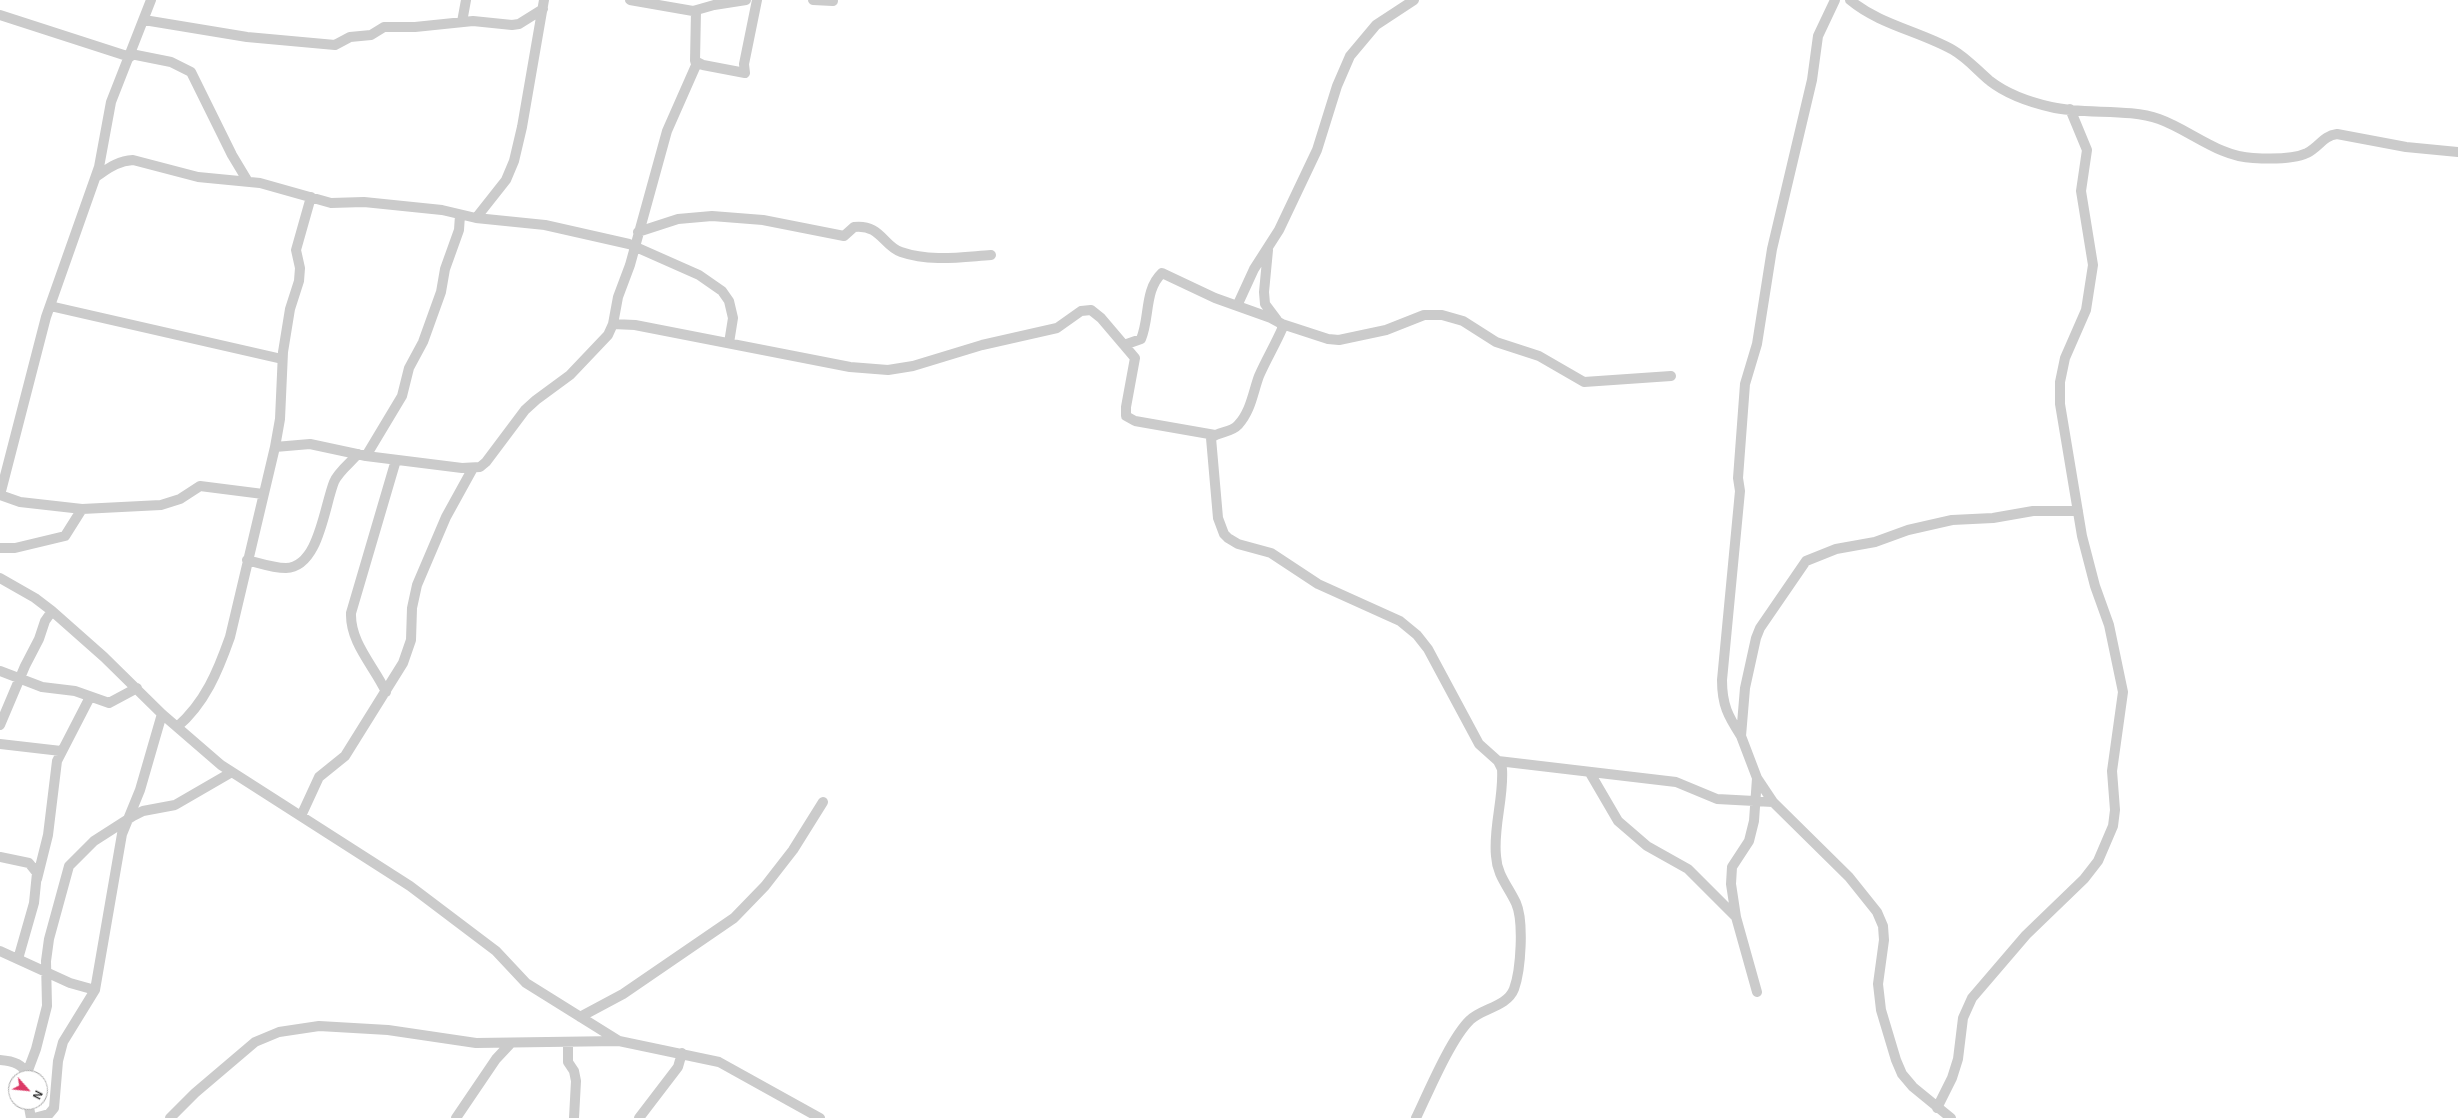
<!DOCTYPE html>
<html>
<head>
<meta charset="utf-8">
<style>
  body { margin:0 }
  #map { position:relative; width:2458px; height:1118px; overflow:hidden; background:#fff; font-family:Helvetica,sans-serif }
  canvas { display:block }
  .north { position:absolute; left:8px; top:1070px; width:40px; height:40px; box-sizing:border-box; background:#fff; border:1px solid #ababab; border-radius:50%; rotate:117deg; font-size:11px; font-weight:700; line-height:16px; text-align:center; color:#2e2e2e }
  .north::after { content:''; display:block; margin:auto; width:14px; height:18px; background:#dc3a67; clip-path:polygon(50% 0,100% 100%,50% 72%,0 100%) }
</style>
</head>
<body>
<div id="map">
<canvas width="2458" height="1118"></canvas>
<div class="north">N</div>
</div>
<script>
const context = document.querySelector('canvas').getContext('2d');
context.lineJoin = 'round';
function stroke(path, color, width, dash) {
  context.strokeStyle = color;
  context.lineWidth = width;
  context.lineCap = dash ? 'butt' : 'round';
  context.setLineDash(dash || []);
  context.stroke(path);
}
stroke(new Path2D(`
  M 630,0 L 693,11 L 714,5 L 746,0
  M 813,0 L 833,1
  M 1850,0 C 1880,25 1919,31 1953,50 C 1967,58 1978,71 1990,81 C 2008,95 2029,102 2051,107 C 2084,115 2128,108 2159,119 C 2190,130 2219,157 2253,158 C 2269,159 2292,160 2307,153 C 2319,147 2323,136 2337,134 L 2406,147 L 2458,152
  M 696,11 L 695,61 L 703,65 L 745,73 L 744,64 L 757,0
  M 0,15 L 130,57
  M 144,20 L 247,37 L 335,45 L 350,37 L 371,35 L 384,27 L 415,27 L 473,21 L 512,25 L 519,24 L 543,9
  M 462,22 L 466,0
  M 131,54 L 171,62 L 191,72 L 232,155 L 247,180
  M 97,176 C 109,168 118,161 133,160 L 198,177 L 260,183 L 331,203 L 364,202 L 442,210 L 476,218 L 545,225 L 629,244 L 699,275 L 722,291 L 729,301 L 733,318 L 729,343
  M 476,218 L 506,180 L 514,161 L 522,127 L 544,0
  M 638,232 L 678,219 L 712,216 L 763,220 L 844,236 L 854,227 C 881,224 883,246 901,252 C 930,262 961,257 991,255
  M 1268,250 L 1264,292 L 1265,304 L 1277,320
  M 50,306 L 282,359
  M 1237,306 L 1254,269 L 1279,230 L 1317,150 L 1337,86 L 1350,56 L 1376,25 L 1414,0
  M 613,324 L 635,325 L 850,367 L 888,370 L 913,366 L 982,345 L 1057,328 L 1081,311 L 1091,310 L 1101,318 L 1135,358 L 1126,407 L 1126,416 L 1135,421 L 1215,435
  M 1282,324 L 1328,339 L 1339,340 L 1386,330 L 1424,315 L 1442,315 L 1463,321 L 1496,342 L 1539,356 L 1584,382 L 1671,376
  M 1124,345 L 1141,339 C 1150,318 1144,290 1162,273 L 1215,298 L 1271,318 L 1282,324 L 1282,329 C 1275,345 1266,360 1259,376 C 1253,392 1251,411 1238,425 C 1231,433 1219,431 1211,438 L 1218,518 L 1224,534 L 1228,538 L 1238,544 L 1271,553 L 1318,584 L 1400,621 L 1417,635 L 1428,649 L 1479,744 L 1498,761 L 1502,769 C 1504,798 1493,827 1496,856 C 1497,875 1508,886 1516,903 C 1524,921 1521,970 1514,989 C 1507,1007 1482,1008 1470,1020 C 1451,1038 1428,1093 1416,1118
  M 275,447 L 310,444 L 366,456 L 462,468 L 480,467 L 486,462 L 525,410 L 536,400 L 570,375 L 608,335 L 613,324 L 618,297 L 630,265 L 667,131 L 697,63
  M 366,456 L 402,396 L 409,368 L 423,342 L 441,292 L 445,269 L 459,230 L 460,215
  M 0,495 L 46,317 L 99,167 L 111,102 L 151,0
  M 0,495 L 20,502 L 82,509
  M 0,548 L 15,548 L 65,536 L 82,509 L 161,505 L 180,499 L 200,486 L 263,494
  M 247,560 C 259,563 273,568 286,568 C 319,567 324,507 334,482 C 338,472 350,463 358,454
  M 0,578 L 35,598 L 52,611 L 104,657 L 162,714 L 221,765 L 410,886 L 496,951 L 526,983 L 619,1041
  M 0,671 L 42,687 L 75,691 L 109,703 L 137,688
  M 386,692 C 374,666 350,643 351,613 L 396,460
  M 0,725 L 25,666 L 39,639 L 45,621 L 52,611
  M 177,727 C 205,703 218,671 230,637 L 275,447 L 280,419 L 283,352 L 290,309 L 299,281 L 300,268 L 296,250 L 311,197
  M 1741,736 C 1728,716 1722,705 1722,680 L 1740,491 L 1738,478 L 1745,384 L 1757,344 L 1772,249 L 1812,80 L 1818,36 L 1835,0
  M 0,744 L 61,751
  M 1498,761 L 1676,782 L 1717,799 L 1773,802
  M 1590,773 L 1618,821 L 1647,846 L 1688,869 L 1736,917 L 1757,992
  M 301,816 L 319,777 L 345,756 L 403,663 L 411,640 L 412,608 L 417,585 L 446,517 L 473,468
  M 0,857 L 29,863 L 37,873 L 34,903 L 18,959
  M 37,879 L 48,835 L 57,761 L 90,697
  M 1736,917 L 1731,884 L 1732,867 L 1749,841 L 1754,821 L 1757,778
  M 0,951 L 70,983 L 95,990
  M 580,1017 L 623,994 L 734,918 L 765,886 L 793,850 L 823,802
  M 568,1042 L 568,1062 L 574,1071 L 576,1081 L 574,1118
  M 0,1060 C 13,1061 24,1064 28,1077
  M 27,1073 L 36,1049 L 47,1006 L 46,961 L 49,939 L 69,866 L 94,841 L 133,816 L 143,811 L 175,805 L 232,772
  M 28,1102 L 31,1118
  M 1937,1108 L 1952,1078 L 1958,1059 L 1963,1018 L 1972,998 L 2026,935 L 2084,879 L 2098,861 L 2113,826 L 2115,810 L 2112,771 L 2123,692 L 2109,625 L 2095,586 L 2082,536 L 2060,404 L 2060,382 L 2065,358 L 2086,310 L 2093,265 L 2081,191 L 2087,150 L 2070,109
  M 34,1118 L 49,1114 L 54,1108 L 58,1061 L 63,1042 L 95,990 L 122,834 L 140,790 L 162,714
  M 170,1118 L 195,1093 L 255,1042 L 279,1032 L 319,1026 L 388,1030 L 476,1043 L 619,1041 L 719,1062 L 820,1118
  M 456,1118 L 496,1059 L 511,1043
  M 639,1118 L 678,1067 L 682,1053
  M 1951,1118 L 1913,1087 L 1902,1074 L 1896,1060 L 1881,1010 L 1878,984 L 1884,940 L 1883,926 L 1877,912 L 1849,877 L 1773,802 L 1757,778 L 1741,736 L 1745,688 L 1756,638 L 1760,628 L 1806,561 L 1836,549 L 1875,542 L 1908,530 L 1952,520 L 1993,518 L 2033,511 L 2078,511`), '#cbcbcb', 10);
</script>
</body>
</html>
